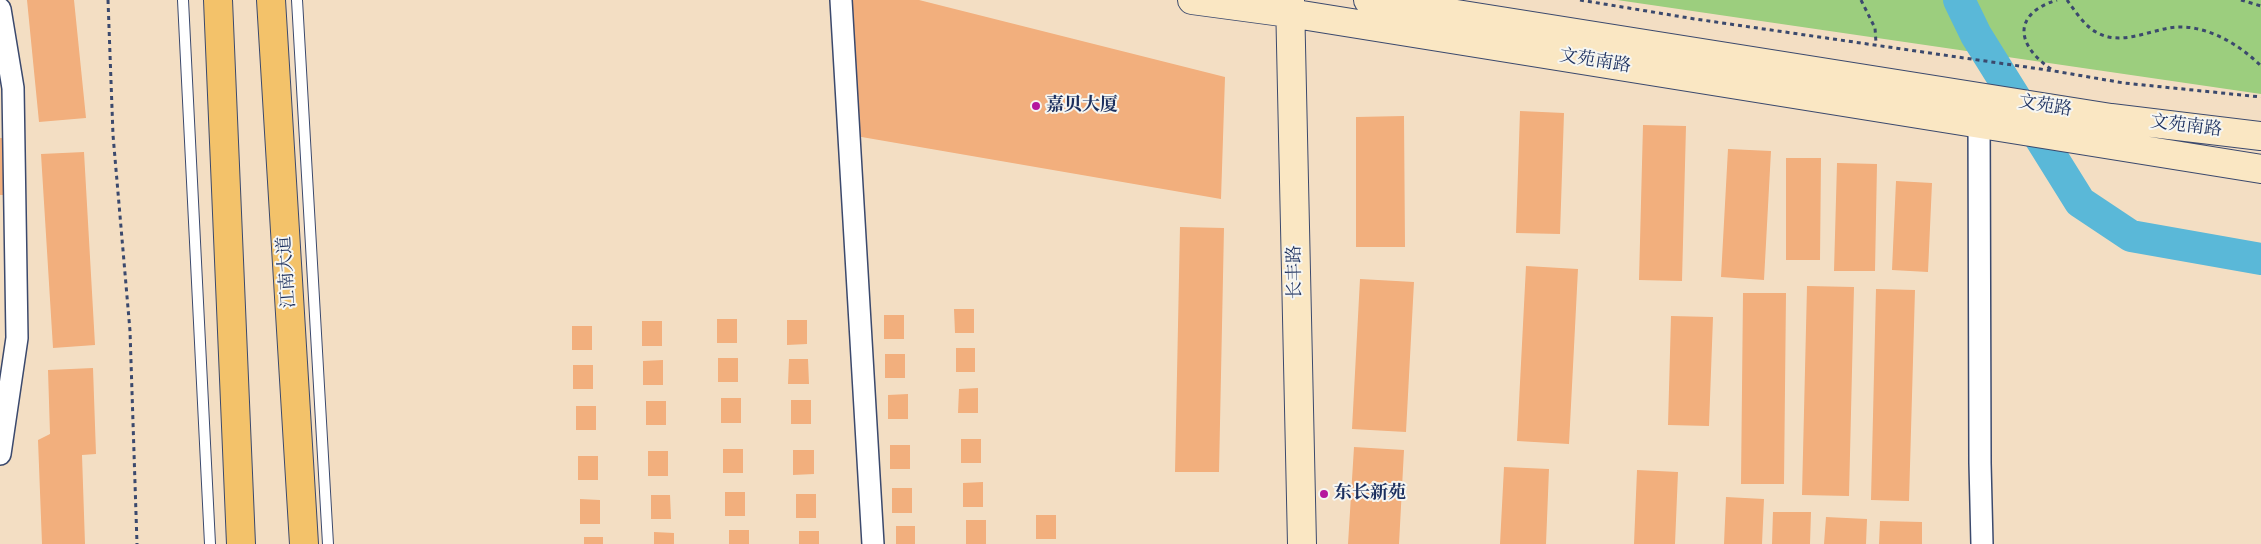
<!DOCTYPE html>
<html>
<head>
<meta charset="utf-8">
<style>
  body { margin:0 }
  canvas { display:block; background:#f3dec3 }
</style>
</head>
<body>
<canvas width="2261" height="544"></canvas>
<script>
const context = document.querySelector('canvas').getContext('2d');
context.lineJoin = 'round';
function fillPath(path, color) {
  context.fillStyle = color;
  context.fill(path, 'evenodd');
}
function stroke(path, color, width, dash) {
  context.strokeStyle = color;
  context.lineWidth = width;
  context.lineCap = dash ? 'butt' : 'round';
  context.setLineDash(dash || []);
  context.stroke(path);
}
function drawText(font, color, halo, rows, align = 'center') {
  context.font = font + ' "IM FELL Double Pica","Noto Serif SC",serif';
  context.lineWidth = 4;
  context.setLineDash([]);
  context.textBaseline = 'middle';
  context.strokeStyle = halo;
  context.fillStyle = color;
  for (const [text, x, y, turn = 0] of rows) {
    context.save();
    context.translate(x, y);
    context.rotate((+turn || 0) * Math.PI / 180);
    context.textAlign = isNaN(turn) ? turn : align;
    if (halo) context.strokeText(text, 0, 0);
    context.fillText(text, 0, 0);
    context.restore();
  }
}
fillPath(new Path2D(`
  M 1617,0 L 2261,0 L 2261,94 Z`), '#9cce7e');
stroke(new Path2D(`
  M 1959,0 L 1976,35 L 2080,202 L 2131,236 L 2261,259`), '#5ab8d8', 32);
fillPath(new Path2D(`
  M 27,0 L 74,0 L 86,118 L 39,122 Z
  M 841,0 L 919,0 L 1225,77 L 1221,199 L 850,135 Z
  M 1520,111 L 1564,113 L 1560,234 L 1516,233 Z
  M 1404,116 L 1405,247 L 1356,247 L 1356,117 Z
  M 1643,125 L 1686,126 L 1682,281 L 1639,280 Z
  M 0,138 L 2,138 L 4,195 L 0,195 Z
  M 1728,149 L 1771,151 L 1764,280 L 1721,277 Z
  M 84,152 L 95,345 L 53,348 L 41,154 Z
  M 1786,158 L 1821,158 L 1820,260 L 1786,260 Z
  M 1837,163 L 1877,164 L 1875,271 L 1834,271 Z
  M 1896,181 L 1932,183 L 1928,272 L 1892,270 Z
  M 1180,227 L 1224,228 L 1219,472 L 1175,472 Z
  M 1526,266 L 1578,269 L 1569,444 L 1517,441 Z
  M 1360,279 L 1414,282 L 1406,432 L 1352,429 Z
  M 1807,286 L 1854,287 L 1849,496 L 1802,495 Z
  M 1876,289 L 1915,290 L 1909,501 L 1871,500 Z
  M 1743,293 L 1786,293 L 1784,484 L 1741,484 Z
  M 954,309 L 974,309 L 974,333 L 955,333 Z
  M 884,315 L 904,315 L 904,339 L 884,339 Z
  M 1671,316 L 1713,317 L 1709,426 L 1668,425 Z
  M 717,319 L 737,319 L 737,343 L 717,343 Z
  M 787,320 L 807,320 L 807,344 L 787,345 Z
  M 642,321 L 662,321 L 662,346 L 642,346 Z
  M 572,326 L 592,326 L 592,350 L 572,350 Z
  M 956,348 L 975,348 L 975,372 L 956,372 Z
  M 885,354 L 905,354 L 905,378 L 885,378 Z
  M 718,358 L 738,358 L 738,382 L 718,382 Z
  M 789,359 L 808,359 L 809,384 L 788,384 Z
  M 663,360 L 663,385 L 643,385 L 643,361 Z
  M 573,365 L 593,365 L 593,389 L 573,389 Z
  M 93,368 L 96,454 L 82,455 L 85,544 L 42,544 L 38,440 L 50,434 L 48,370 Z
  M 978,388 L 978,413 L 958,413 L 959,389 Z
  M 908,394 L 908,419 L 888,419 L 888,395 Z
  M 721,398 L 741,398 L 741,423 L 721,423 Z
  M 791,400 L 811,400 L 811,424 L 791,424 Z
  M 646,401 L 666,401 L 666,425 L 646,425 Z
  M 576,406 L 596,406 L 596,430 L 576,430 Z
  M 961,439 L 981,439 L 981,463 L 961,463 Z
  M 890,445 L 910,445 L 910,469 L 890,469 Z
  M 1354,447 L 1404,450 L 1399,544 L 1348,544 Z
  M 723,449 L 743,449 L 743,473 L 723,473 Z
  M 793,450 L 814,450 L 814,474 L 793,475 Z
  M 648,451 L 668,451 L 668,476 L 648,476 Z
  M 578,456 L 598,456 L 598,480 L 578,480 Z
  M 1504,467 L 1549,469 L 1546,544 L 1500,544 Z
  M 1637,470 L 1678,472 L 1675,544 L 1634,544 Z
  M 983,482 L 983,507 L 963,507 L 963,483 Z
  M 892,488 L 912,488 L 912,513 L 892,513 Z
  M 725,492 L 745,492 L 745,516 L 725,516 Z
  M 796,494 L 816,494 L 816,518 L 796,518 Z
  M 651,495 L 670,495 L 671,519 L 651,519 Z
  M 1726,497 L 1764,499 L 1762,544 L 1724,544 Z
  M 580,499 L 600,500 L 600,524 L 580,524 Z
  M 1773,512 L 1811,512 L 1810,544 L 1772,544 Z
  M 1036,515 L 1056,515 L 1056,539 L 1036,539 Z
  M 1826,517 L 1867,519 L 1866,544 L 1824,544 Z
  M 966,520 L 986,520 L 986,544 L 966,544 Z
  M 1880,521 L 1922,522 L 1922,544 L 1879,544 Z
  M 896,526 L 915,526 L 915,544 L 896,544 Z
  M 729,530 L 749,530 L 749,544 L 729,544 Z
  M 799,531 L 819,531 L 819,544 L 799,544 Z
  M 654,532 L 674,533 L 674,544 L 654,544 Z
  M 584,537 L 603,537 L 603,544 L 584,544 Z`), '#f2af7d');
const lane = new Path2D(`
  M 183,0 L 210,544
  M 297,0 L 328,544`);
const street = new Path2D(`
  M 841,0 L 873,544
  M 0,9 L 13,88 L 17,338 L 0,454
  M 1979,109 L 1980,463 L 1982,544`);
const secondary = new Path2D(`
  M 1192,0 L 1289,13 L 2261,169
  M 1290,0 L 1302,544
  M 1368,0 L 2111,118 L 2261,136`);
const highway = new Path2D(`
  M 218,0 L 241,544
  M 271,0 L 304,544`);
stroke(lane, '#3b496d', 12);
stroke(street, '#3b496d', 24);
stroke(secondary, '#3b496d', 30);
stroke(highway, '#3b496d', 30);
stroke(new Path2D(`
  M 108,0 L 113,135 L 130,331 L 137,544
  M 1580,0 L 1695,19 L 2054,71 L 2124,83 L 2261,97
  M 1861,0 L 1875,28 L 1876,43
  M 2067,0 C 2075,11 2085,27 2098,33 C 2120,45 2146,32 2169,28 C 2202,22 2238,43 2261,66
  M 2241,0 L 2261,6
  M 2051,69 C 2016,45 2012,14 2057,0`), '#3b496d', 3, [4, 4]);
stroke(lane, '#fff', 10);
stroke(street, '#fff', 21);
stroke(secondary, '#fae7c3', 28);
stroke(highway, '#f3c26a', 28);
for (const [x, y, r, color] of [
  [1036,106,5,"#b5179e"],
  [1324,494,5,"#b5179e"]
]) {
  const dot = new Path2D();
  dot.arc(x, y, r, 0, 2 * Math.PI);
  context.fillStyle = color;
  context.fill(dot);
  stroke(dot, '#f6f6f2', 2);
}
drawText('18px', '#1b2f5e', '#f6f6f2', [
  ["文苑南路",1595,62,9],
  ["文苑路",2045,107,9],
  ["文苑南路",2186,127,7],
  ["江南大道",288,272,-94],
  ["长丰路",1296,272,-91]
]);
drawText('bold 18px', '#1b2f5e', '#f6f6f2', [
  ["嘉贝大厦",1046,106],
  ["东长新苑",1334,494]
], 'left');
</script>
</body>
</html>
